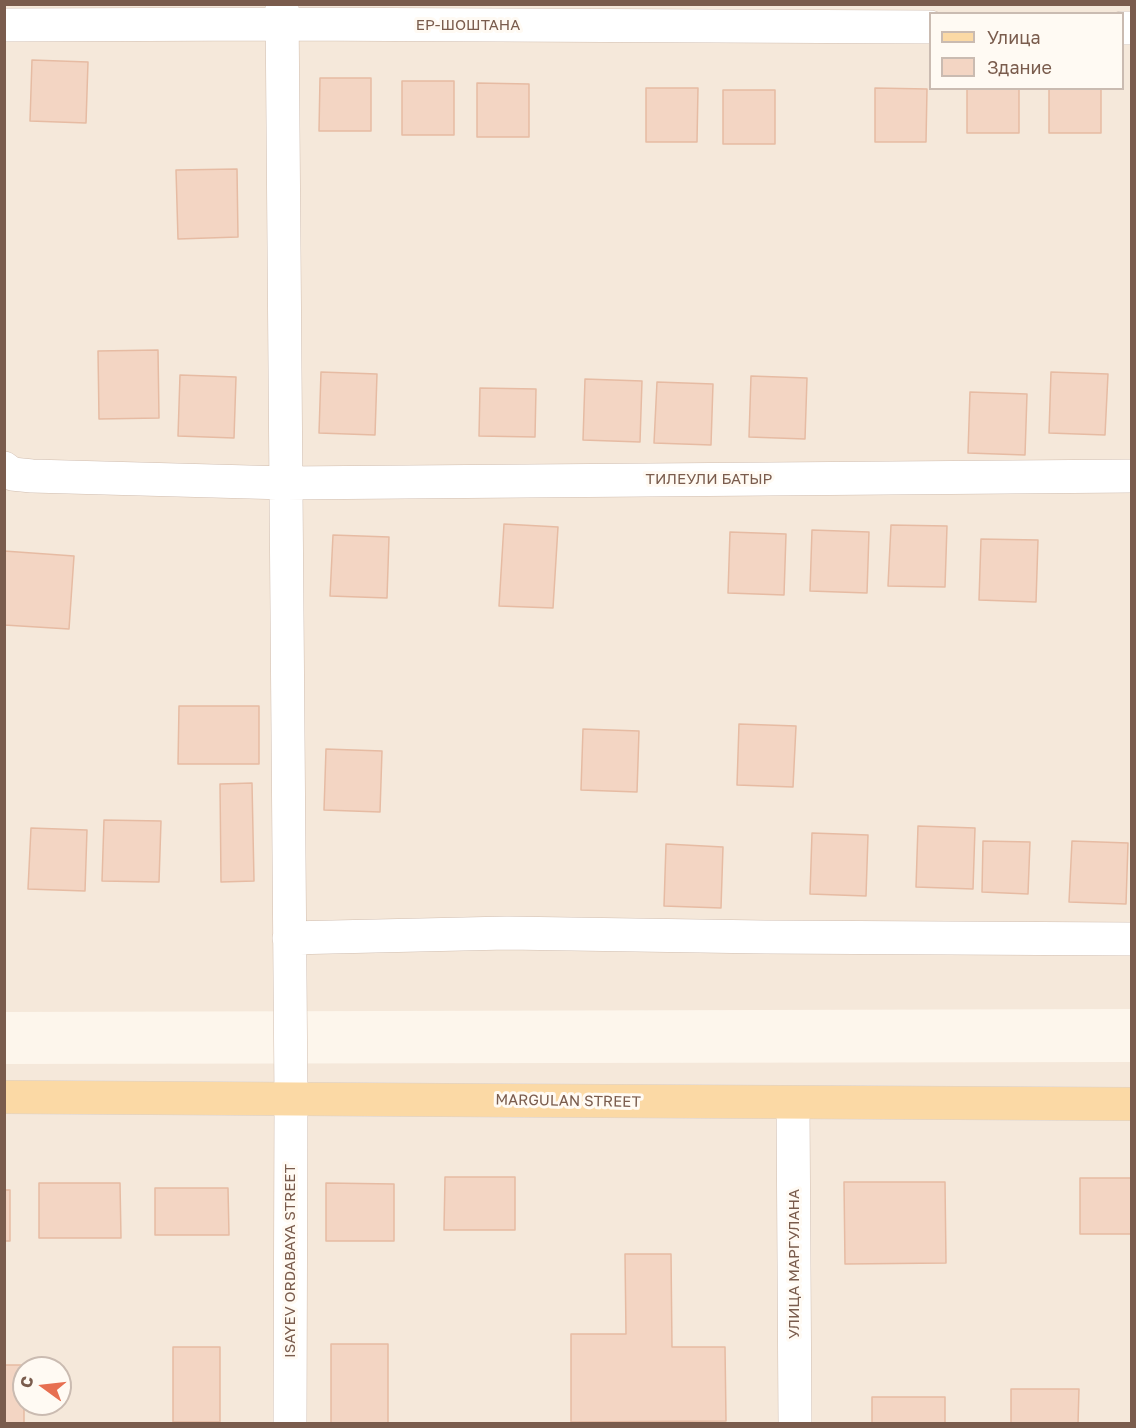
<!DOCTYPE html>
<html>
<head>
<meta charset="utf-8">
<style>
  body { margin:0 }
  #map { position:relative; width:1136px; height:1428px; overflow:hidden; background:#fdf6ec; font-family:"Golos Text",sans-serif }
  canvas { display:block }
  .frame { position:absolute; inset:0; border:6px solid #7a5c4d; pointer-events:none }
  .legend { position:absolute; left:929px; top:12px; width:195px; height:78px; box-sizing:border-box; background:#fffaf3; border:2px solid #cabbb1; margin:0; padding:8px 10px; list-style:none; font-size:18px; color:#7a5c4d }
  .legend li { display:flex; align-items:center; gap:12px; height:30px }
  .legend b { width:30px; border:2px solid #cabbb1 }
  .north { position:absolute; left:12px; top:1356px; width:60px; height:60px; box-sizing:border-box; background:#fffaf3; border:2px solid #cabbb1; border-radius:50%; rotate:285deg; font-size:16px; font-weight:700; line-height:24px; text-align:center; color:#7a5c4d }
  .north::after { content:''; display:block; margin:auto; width:21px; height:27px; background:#e76f51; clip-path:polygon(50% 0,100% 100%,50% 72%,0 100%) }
</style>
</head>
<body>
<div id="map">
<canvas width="1136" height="1428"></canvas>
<div class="frame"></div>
<ul class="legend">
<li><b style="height:8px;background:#fbd9a5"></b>Улица</li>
<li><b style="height:16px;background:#f3d5c3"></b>Здание</li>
</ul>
<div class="north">С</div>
</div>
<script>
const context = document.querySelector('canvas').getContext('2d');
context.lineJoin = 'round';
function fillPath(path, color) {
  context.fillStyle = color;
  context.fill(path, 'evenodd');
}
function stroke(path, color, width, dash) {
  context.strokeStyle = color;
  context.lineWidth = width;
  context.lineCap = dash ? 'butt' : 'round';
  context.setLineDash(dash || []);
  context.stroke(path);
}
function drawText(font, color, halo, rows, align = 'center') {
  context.font = font + ' "Golos Text",sans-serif';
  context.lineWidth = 6;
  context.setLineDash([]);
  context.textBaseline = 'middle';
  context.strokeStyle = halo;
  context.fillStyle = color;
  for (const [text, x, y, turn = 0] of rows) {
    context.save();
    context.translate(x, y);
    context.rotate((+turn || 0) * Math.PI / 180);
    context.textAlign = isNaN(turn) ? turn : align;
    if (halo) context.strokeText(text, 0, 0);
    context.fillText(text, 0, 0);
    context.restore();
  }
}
fillPath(new Path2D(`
  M 4,5 L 1131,5 L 1131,1009 L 5,1012 ZM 930,14 L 1122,14 L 1122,88 L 930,88 Z
  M 1131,1062 L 1131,1423 L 5,1423 L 4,1064 ZM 24,1368 L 60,1368 L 60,1404 L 24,1404 Z`), '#f5e8da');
const building = new Path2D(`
  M 32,60 L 88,62 L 86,123 L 30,121 Z
  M 320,78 L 371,78 L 371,131 L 319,131 Z
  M 402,81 L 454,81 L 454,135 L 402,135 Z
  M 477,83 L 529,84 L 529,137 L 477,137 Z
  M 646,88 L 698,88 L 697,142 L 646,142 Z
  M 875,88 L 927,89 L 926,142 L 875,142 Z
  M 967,88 L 1019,88 L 1019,133 L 967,133 Z
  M 1049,88 L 1101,88 L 1101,133 L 1049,133 Z
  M 723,90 L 775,90 L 775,144 L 723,144 Z
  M 237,169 L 238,237 L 178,239 L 176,170 Z
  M 158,350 L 159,418 L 99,419 L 98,351 Z
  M 321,372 L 377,374 L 375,435 L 319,433 Z
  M 1051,372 L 1108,374 L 1105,435 L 1049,433 Z
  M 180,375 L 236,377 L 234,438 L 178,436 Z
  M 751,376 L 807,378 L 805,439 L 749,437 Z
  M 585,379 L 642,381 L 640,442 L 583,440 Z
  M 657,382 L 713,384 L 711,445 L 654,443 Z
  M 480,388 L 536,389 L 535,437 L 479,436 Z
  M 970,392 L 1027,394 L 1025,455 L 968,453 Z
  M 504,524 L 558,527 L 553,608 L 499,606 Z
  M 891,525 L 947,526 L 945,587 L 888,586 Z
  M 812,530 L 869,532 L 867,593 L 810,591 Z
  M 730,532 L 786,534 L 784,595 L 728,593 Z
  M 333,535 L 389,537 L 387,598 L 330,596 Z
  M 981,539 L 1038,540 L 1036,602 L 979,600 Z
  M 4,551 L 74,556 L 69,629 L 4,625 Z
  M 179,706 L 259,706 L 259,764 L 178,764 Z
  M 739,724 L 796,726 L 793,787 L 737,785 Z
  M 583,729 L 639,731 L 637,792 L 581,790 Z
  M 326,749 L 382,751 L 380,812 L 324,810 Z
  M 252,783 L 254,881 L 221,882 L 220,784 Z
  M 104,820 L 161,821 L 159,882 L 102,881 Z
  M 918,826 L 975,828 L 973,889 L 916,887 Z
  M 31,828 L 87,830 L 85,891 L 28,889 Z
  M 812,833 L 868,835 L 866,896 L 810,894 Z
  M 983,841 L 1030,842 L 1028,894 L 982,892 Z
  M 1072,841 L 1128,843 L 1126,904 L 1069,902 Z
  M 666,844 L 723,847 L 721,908 L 664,906 Z
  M 445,1177 L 515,1177 L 515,1230 L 444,1230 Z
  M 1080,1178 L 1132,1178 L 1132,1234 L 1080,1234 Z
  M 844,1182 L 945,1182 L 946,1263 L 845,1264 Z
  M 39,1183 L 120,1183 L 121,1238 L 39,1238 Z
  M 326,1183 L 394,1184 L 394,1241 L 326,1241 Z
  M 155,1188 L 228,1188 L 229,1235 L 155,1235 Z
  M 4,1190 L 10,1190 L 10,1241 L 4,1241 Z
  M 625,1254 L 671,1254 L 672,1347 L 725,1347 L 726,1421 L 571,1422 L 571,1334 L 626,1334 Z
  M 331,1344 L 388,1344 L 388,1424 L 331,1424 Z
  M 173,1347 L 220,1347 L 220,1422 L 173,1422 Z
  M 4,1365 L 24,1365 L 24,1424 L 4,1424 Z
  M 1011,1389 L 1079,1389 L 1078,1424 L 1011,1424 Z
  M 872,1397 L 945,1397 L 945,1424 L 872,1424 Z`);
fillPath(building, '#f3d5c3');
stroke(building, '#e6bba3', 1.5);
const minor = new Path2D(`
  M 282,4 L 291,1098 L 290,1424
  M 4,25 L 282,24 L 930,27
  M 1122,28 L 1132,28
  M 4,468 L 12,474 L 32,476 L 286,483 L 1132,476
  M 289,938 L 507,933 L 764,937 L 1132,939
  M 793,1104 L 795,1424`);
const major = new Path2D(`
  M 4,1097 C 380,1098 756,1104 1132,1104`);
stroke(minor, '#d1beb0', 34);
stroke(major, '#dad1cd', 34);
stroke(minor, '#fff', 33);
stroke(major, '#fbd9a5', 33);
drawText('15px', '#7a5c4d', '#fffaf3', [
  ["ЕР-ШОШТАНА",468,25],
  ["ТИЛЕУЛИ БАТЫР",709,479],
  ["MARGULAN STREET",568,1101,1],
  ["ISAYEV ORDABAYA STREET",290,1261,-90],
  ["УЛИЦА МАРГУЛАНА",794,1264,-90]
]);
</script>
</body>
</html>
